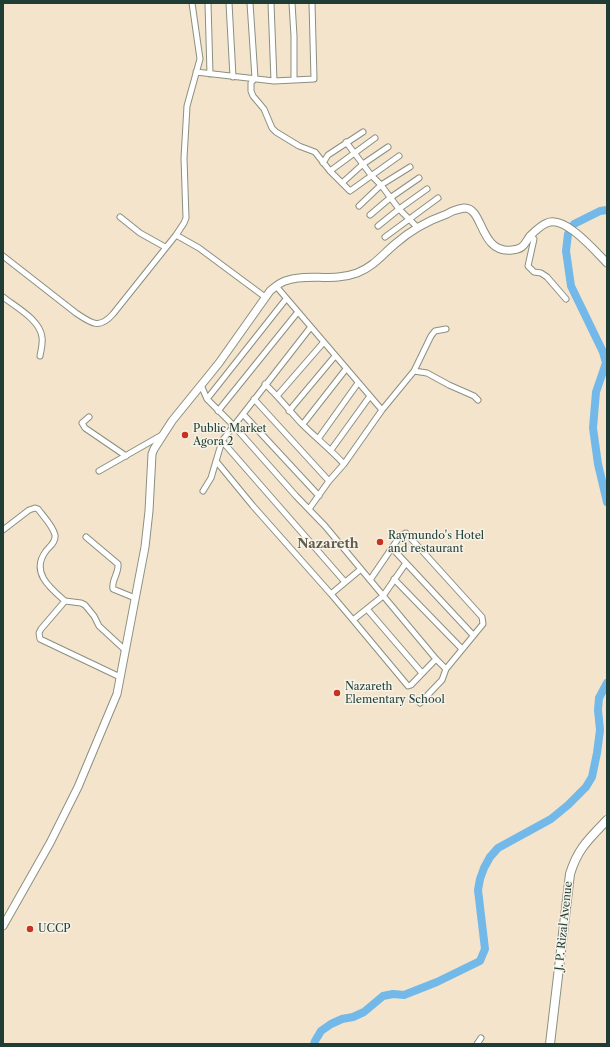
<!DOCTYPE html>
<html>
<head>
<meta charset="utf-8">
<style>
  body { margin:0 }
  #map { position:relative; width:610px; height:1047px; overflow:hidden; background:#f4e4cc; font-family:"Libre Caslon Text",serif }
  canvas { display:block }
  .frame { position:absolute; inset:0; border:4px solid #1f3d34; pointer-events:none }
</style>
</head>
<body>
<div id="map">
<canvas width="610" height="1047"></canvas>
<div class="frame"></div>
</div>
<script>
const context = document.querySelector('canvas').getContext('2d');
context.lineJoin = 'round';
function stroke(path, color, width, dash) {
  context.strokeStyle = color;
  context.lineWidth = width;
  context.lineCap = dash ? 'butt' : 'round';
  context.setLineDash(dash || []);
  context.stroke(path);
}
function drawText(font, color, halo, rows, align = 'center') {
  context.font = font + ' "Libre Caslon Text",serif';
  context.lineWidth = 3;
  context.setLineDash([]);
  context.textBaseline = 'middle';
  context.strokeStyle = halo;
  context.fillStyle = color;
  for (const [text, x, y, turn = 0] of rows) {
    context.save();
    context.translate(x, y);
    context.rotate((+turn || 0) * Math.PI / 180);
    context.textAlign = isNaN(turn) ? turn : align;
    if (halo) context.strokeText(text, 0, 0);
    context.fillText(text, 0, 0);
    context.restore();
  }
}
stroke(new Path2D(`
  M 574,224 L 600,211 L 607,210
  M 568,234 L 566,251 L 571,286 L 603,352 L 606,363 L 596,392 L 593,428 L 598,464 L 607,502
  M 314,1044 L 315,1041 L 321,1031 L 331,1024 L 342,1019 L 353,1017 L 364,1012 L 383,996 L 393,994 L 404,995 L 437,982 L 480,961 L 485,949 L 478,890 L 480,879 L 484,868 L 490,857 L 498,848 L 551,819 L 568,805 L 586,787 L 592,777 L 597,753 L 600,730 L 598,710 L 599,698 L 607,683`), '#72b8e9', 8);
const street = new Path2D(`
  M 192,3 L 200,59 L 187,106 L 184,158 L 186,218 L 184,223 L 176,235 L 199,248 L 265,297
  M 208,3 L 210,74
  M 229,3 L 233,77
  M 250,3 L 255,78 L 251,83 L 251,91 L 253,96 L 264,109 L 272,128 L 276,132 L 299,146 L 315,152 L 330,171 L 350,191 L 399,156
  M 271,3 L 274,81
  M 292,3 L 294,36 L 294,80
  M 196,72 L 274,81 L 314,79 L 312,3
  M 346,142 L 371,175 L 381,185 L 399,209 L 417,227
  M 323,163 L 328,155 L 363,132
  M 330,171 L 375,138
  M 342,183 L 363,164 L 388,147
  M 359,206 L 381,185 L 410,167
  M 370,215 L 390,198 L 419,178
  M 120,217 L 140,233 L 165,247
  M 378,226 L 399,209 L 427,189
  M 530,236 L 534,239 L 528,266 L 534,272 L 541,273 L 547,277 L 566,299
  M 385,237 L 438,198
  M 3,256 L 76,313 C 91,323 99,330 113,314 L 176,235
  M 276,286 L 382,410 L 344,464 L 329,481 L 309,509
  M 3,297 C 16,307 40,320 42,337 C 43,344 41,350 40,356
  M 414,371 L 431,336 L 435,331 L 446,329
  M 265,384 C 278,396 289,410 301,423 C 315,437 330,449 344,464
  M 201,385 L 207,399 L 234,426 L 296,496 L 325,526 L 436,659 L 446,669 L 483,624 L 482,617 L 406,533 L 400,536 L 370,580
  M 277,396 L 323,343
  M 207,399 L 286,299
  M 254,399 L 329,481
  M 382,410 L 414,371 L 427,373 L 449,385 L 474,396 L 478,400
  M 218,411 L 297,313
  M 289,411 L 335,356
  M 243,414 L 319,496
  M 89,417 L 82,423 L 85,428 L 126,456
  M 303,424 L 346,369
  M 318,439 L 358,383
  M 222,441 L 345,582
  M 331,450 L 370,396
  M 216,461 L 253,506 L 331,594 L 361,569
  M 99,471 L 162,435
  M 203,491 L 211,478 L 222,441 L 310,328
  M 3,530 L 29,510 L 35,508 L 38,509 C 43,516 53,526 55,535 C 56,542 50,546 46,551 C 30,572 50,588 65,601 L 81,603 L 85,605 L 94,616 L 99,626 L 125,650
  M 86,537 L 118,564 C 119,573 111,581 113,589 L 135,598
  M 392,548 L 473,635
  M 394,579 L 462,649
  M 331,594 L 353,620 L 383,596 L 406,563
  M 65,601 L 41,629 L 39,633 L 40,639 L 120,677
  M 367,609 L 422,673
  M 353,620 L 408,686 L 411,685 L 436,659
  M 420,703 L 442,680 L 446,669
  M 477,1044 L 481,1038`);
const secondary = new Path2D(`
  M 3,926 L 50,843 L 78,787 L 117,694 L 145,547 L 149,511 L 152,454 L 154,449 L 172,421 L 219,363 L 270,291 C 275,287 279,283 285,281 C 306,273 333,282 357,273 C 373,267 382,255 395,244 C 411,230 427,221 447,214 C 452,211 458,209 464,208 C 484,207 479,254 512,250 C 524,249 524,244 530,236 C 534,232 541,225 547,223 C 565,215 595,251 607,263`);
const primary = new Path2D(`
  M 550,1044 L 570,874 C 578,848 589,839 607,820`);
stroke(street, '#8a9080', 7);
stroke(secondary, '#8a9080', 9);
stroke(primary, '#8a9080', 10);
stroke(street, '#fff', 5);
stroke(secondary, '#fff', 7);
stroke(primary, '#fff', 8);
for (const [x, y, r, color] of [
  [185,435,4,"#c8321e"],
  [380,542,4,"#c8321e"],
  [337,693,4,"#c8321e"],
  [30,929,4,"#c8321e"]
]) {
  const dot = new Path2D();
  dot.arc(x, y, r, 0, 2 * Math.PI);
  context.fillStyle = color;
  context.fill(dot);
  stroke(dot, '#f7f3e8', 1.5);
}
drawText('11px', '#1f3d34', '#f7f3e8', [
  ["Public Market",193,429],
  ["Agora 2",193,442],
  ["Raymundo's Hotel",388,536],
  ["and restaurant",388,549],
  ["Nazareth",345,687],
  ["Elementary School",345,700],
  ["UCCP",38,929]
], 'left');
drawText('11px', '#1f3d34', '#f7f3e8', [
  ["J. P. Rizal Avenue",564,926,-84]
]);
drawText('bold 13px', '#635b4b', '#f7f3e8', [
  ["Nazareth",328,544]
]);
</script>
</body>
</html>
